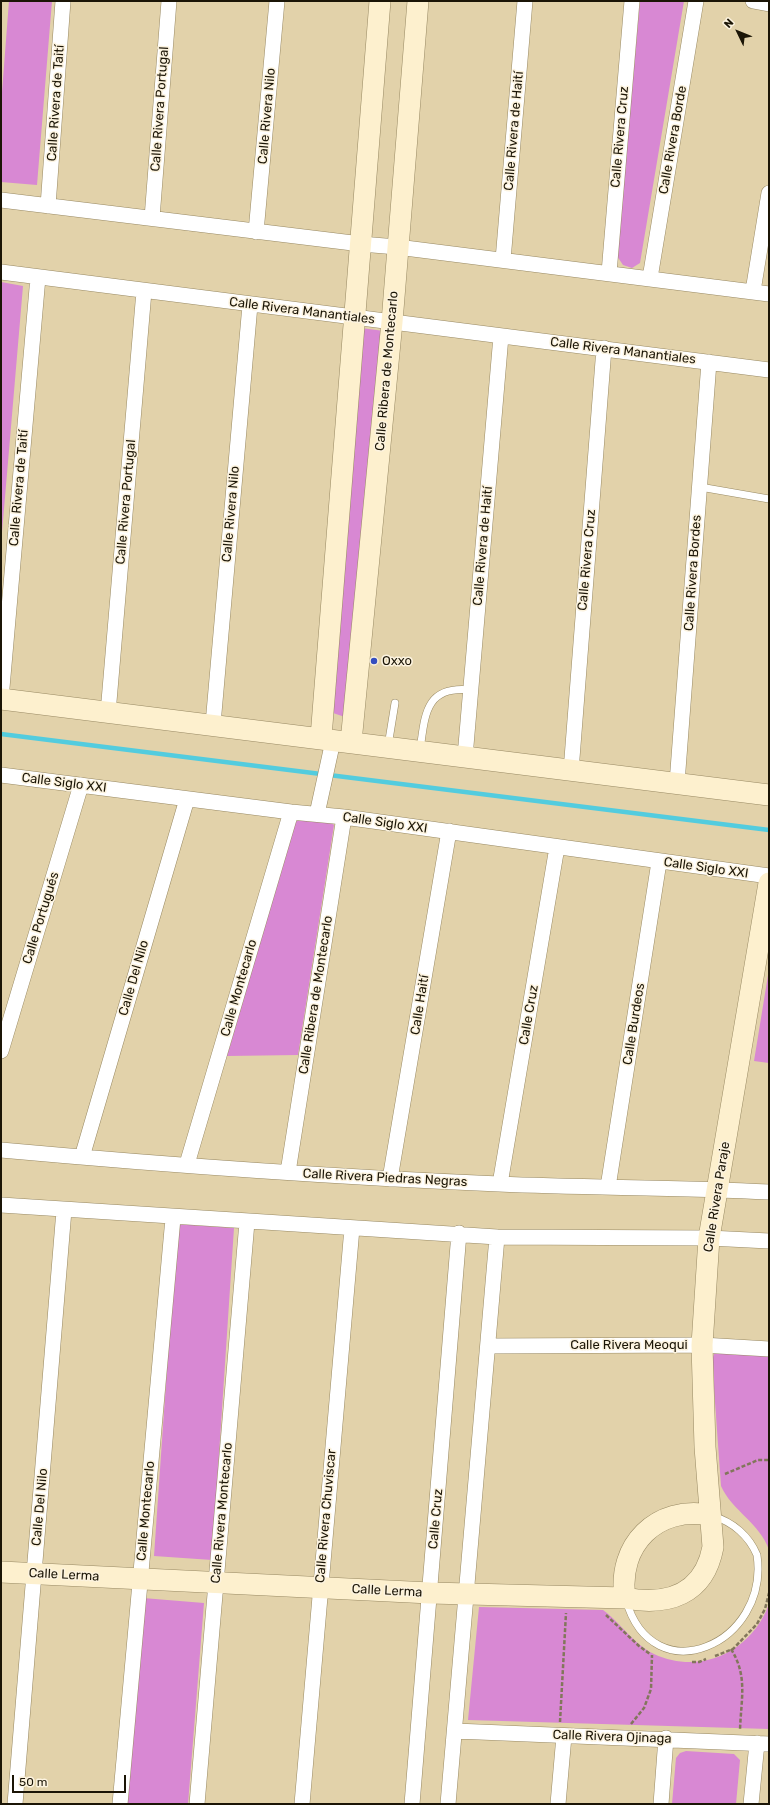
<!DOCTYPE html>
<html>
<head>
<meta charset="utf-8">
<style>
  body { margin:0 }
  #map { position:relative; width:770px; height:1805px; overflow:hidden; background:#e2d2aa; font-family:Rubik,sans-serif }
  canvas { display:block }
  .frame { position:absolute; inset:0; border:2px solid #1b1506; pointer-events:none }
  .north { position:absolute; left:718px; top:12px; width:40px; height:40px; -webkit-text-stroke:3px #fcf3df; paint-order:stroke; rotate:313deg; font-size:11px; font-weight:700; line-height:16px; text-align:center; color:#1b1506 }
  .north::after { content:''; display:block; margin:auto; width:14px; height:18px; background:#1b1506; clip-path:polygon(50% 0,100% 100%,50% 72%,0 100%) }
  .scale { position:absolute; left:12px; top:1775px; width:114px; height:18px; box-sizing:border-box; border:2px solid #1b1506; border-top:0; padding-left:5px; font-size:12px; line-height:14px; white-space:nowrap; color:#1b1506; -webkit-text-stroke:3px #fcf3df; paint-order:stroke }
</style>
</head>
<body>
<div id="map">
<canvas width="770" height="1805"></canvas>
<div class="frame"></div>
<div class="north">N</div>
<div class="scale">50 m</div>
</div>
<script>
const context = document.querySelector('canvas').getContext('2d');
context.lineJoin = 'round';
function fillPath(path, color) {
  context.fillStyle = color;
  context.fill(path, 'evenodd');
}
function stroke(path, color, width, dash) {
  context.strokeStyle = color;
  context.lineWidth = width;
  context.lineCap = dash ? 'butt' : 'round';
  context.setLineDash(dash || []);
  context.stroke(path);
}
function drawText(font, color, halo, rows, align = 'center') {
  context.font = font + ' Rubik,sans-serif';
  context.lineWidth = 3;
  context.setLineDash([]);
  context.textBaseline = 'middle';
  context.strokeStyle = halo;
  context.fillStyle = color;
  for (const [text, x, y, turn = 0] of rows) {
    context.save();
    context.translate(x, y);
    context.rotate((+turn || 0) * Math.PI / 180);
    context.textAlign = isNaN(turn) ? turn : align;
    if (halo) context.strokeText(text, 0, 0);
    context.fillText(text, 0, 0);
    context.restore();
  }
}
fillPath(new Path2D(`
  M 9,1 L 52,1 L 37,185 L 1,182 L 1,105 Z
  M 640,1 L 684,1 L 640,263 L 632,268 L 623,265 L 617,256 Z
  M 1,282 L 23,286 L 1,544 Z
  M 361,328 L 384,331 L 345,717 L 330,712 Z
  M 298,820 L 331,823 L 334,825 L 298,1055 L 227,1056 L 294,824 Z
  M 769,969 L 769,1063 L 754,1061 Z
  M 177,1224 L 234,1228 L 212,1560 L 154,1556 Z
  M 715,1351 L 769,1353 L 769,1550 C 760,1523 732,1511 721,1486 L 712,1360 Z
  M 143,1598 L 204,1603 L 188,1804 L 126,1804 Z
  M 769,1604 L 769,1729 L 468,1720 L 479,1607 L 603,1610 C 621,1623 633,1644 654,1654 C 701,1676 752,1651 769,1604 Z
  M 686,1751 L 734,1754 L 740,1760 L 736,1804 L 672,1804 L 676,1758 L 680,1753 Z`), '#d888d3');
stroke(new Path2D(`
  M 1,734 L 769,830`), '#53ccde', 4.5);
const lane = new Path2D(`
  M 700,487 L 769,499
  M 388,746 L 395,703
  M 420,750 C 425,715 425,685 471,690
  M 626,1600 C 653,1695 770,1644 757,1555 C 749,1536 733,1522 713,1516`);
const street = new Path2D(`
  M 753,1 L 769,4
  M 1,200 L 361,244 L 397,247 L 769,294
  M 48,206 L 63,1
  M 152,218 L 169,1
  M 256,232 L 277,1
  M 503,260 L 525,1
  M 1,272 L 769,370
  M 609,273 L 632,1
  M 650,278 L 696,1
  M 753,291 L 769,193
  M 1,699 L 38,277
  M 108,713 L 144,291
  M 213,724 L 250,305
  M 465,757 L 501,336
  M 571,771 L 604,348
  M 1,775 L 291,812 L 344,817 L 769,876
  M 677,783 L 709,362
  M 317,814 L 331,750
  M 1,1051 L 81,785
  M 1,1150 C 166,1165 333,1177 499,1184 C 589,1188 679,1187 769,1192
  M 82,1157 L 187,799
  M 187,1164 L 291,812
  M 288,1172 L 344,817
  M 390,1179 L 449,831
  M 500,1184 L 557,847
  M 608,1187 L 659,862
  M 1,1205 L 497,1237 L 709,1238 L 769,1241
  M 488,1346 L 702,1345 L 769,1349
  M 455,1731 L 769,1744
  M 15,1804 L 64,1210
  M 120,1804 L 173,1218
  M 197,1804 L 247,1222
  M 302,1804 L 352,1228
  M 412,1804 L 459,1233
  M 448,1804 L 497,1237
  M 558,1804 L 564,1736
  M 661,1804 L 666,1738
  M 751,1804 L 757,1743`);
const secondary = new Path2D(`
  M 1,699 L 769,795
  M 321,737 L 380,1
  M 351,742 L 392,322 L 418,1
  M 1,1572 L 430,1593 L 625,1598 C 668,1606 704,1595 713,1547 L 705,1447 L 702,1345 L 709,1238 L 769,883
  M 625,1598 C 617,1545 657,1505 710,1515`);
stroke(lane, '#988963', 8);
stroke(street, '#988963', 16);
stroke(secondary, '#988963', 22);
stroke(new Path2D(`
  M 725,1474 L 758,1460 L 769,1460
  M 606,1615 L 639,1646 L 650,1654
  M 731,1649 C 748,1676 741,1699 740,1730
  M 715,1656 L 733,1649 L 757,1624 L 765,1609 L 769,1593
  M 692,1662 L 699,1662 L 706,1659
  M 560,1722 L 566,1613
  M 631,1724 L 644,1708 L 651,1689 L 652,1655`), '#82765b', 2.5, [4, 2]);
stroke(lane, '#fff', 7);
stroke(street, '#fff', 15);
stroke(secondary, '#fdf0ce', 21);
for (const [x, y, r, color] of [
  [374,661,4,"#344dbf"]
]) {
  const dot = new Path2D();
  dot.arc(x, y, r, 0, 2 * Math.PI);
  context.fillStyle = color;
  context.fill(dot);
  stroke(dot, '#fcf3df', 1.5);
}
drawText('13px', '#1b1506', '#fcf3df', [
  ["Calle Rivera de Taití",56,103,-86],
  ["Calle Rivera Portugal",160,109,-86],
  ["Calle Rivera Nilo",267,116,-85],
  ["Calle Rivera de Haití",514,131,-85],
  ["Calle Rivera Cruz",620,137,-85],
  ["Calle Rivera Borde",673,140,-80],
  ["Calle Rivera Manantiales",302,311,7],
  ["Calle Rivera Manantiales",623,351,7],
  ["Calle Ribera de Montecarlo",387,371,-85],
  ["Calle Rivera de Taití",19,488,-85],
  ["Calle Rivera Portugal",126,502,-85],
  ["Calle Rivera Nilo",231,514,-85],
  ["Calle Rivera de Haití",483,546,-85],
  ["Calle Rivera Cruz",587,560,-85],
  ["Calle Rivera Bordes",693,573,-86],
  ["Calle Siglo XXI",64,783,7],
  ["Calle Siglo XXI",385,823,8],
  ["Calle Siglo XXI",706,868,8],
  ["Calle Portugués",41,918,-73],
  ["Calle Del Nilo",134,978,-74],
  ["Calle Montecarlo",239,988,-74],
  ["Calle Ribera de Montecarlo",316,995,-81],
  ["Calle Haití",420,1005,-81],
  ["Calle Cruz",529,1015,-80],
  ["Calle Burdeos",634,1024,-81],
  ["Calle Rivera Piedras Negras",385,1178,3],
  ["Calle Rivera Paraje",717,1197,-81],
  ["Calle Rivera Meoqui",629,1345],
  ["Calle Del Nilo",40,1507,-85],
  ["Calle Montecarlo",146,1511,-85],
  ["Calle Rivera Montecarlo",222,1513,-85],
  ["Calle Rivera Chuviscar",326,1516,-85],
  ["Calle Cruz",436,1519,-85],
  ["Calle Lerma",64,1575,3],
  ["Calle Lerma",387,1591,3],
  ["Calle Rivera Ojinaga",612,1737,2]
]);
drawText('13px', '#1b1506', '#fcf3df', [
  ["Oxxo",382,661]
], 'left');
</script>
</body>
</html>
